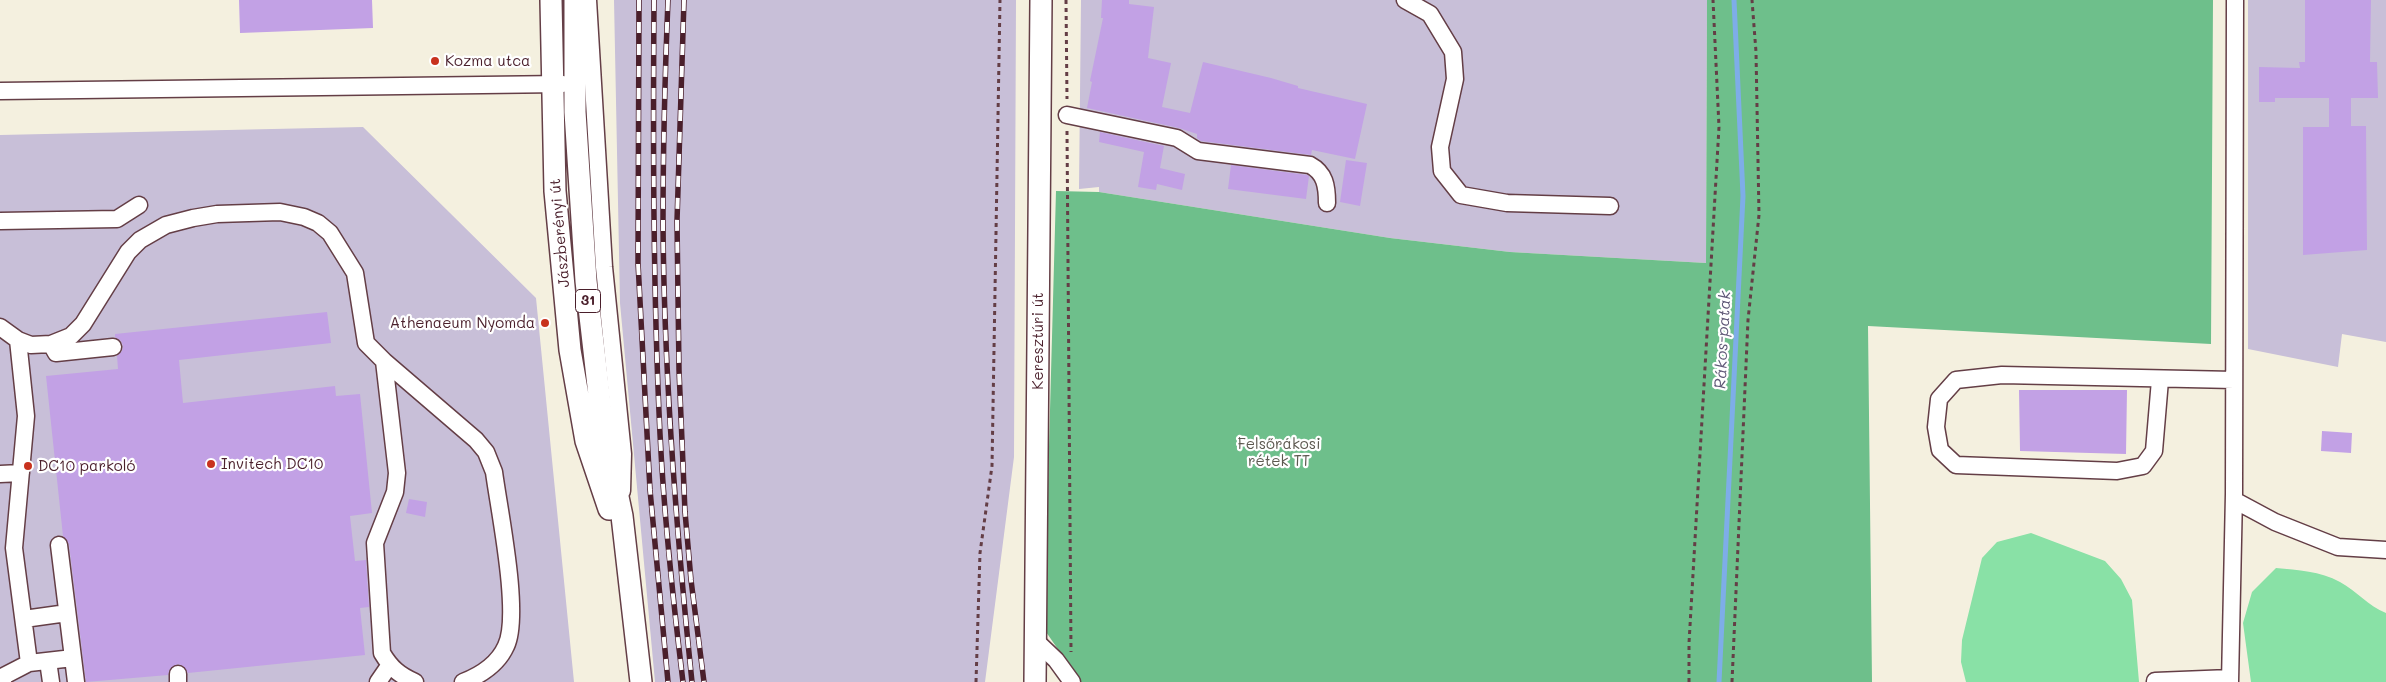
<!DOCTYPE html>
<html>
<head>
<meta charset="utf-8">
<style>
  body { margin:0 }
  canvas { display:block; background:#f4f0df }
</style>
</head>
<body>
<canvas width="2386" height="682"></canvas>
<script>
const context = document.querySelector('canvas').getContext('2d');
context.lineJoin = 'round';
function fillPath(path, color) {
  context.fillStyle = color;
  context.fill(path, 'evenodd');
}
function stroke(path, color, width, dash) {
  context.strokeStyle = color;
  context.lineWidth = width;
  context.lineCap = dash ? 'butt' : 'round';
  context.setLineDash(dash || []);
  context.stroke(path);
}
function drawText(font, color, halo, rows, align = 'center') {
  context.font = font + ' Mali,sans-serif';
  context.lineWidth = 4.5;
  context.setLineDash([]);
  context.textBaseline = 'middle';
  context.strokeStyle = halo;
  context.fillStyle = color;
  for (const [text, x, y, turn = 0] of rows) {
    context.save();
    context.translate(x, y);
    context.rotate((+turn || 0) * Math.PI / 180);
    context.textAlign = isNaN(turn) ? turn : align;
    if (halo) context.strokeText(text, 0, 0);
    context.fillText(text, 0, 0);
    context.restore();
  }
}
fillPath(new Path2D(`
  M 614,0 L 1016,0 L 1014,457 L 985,682 L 655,682 L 620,303 Z
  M 1081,0 L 1707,0 L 1706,263 L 1510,252 L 1390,238 L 1099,192 L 1099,187 L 1079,189 Z
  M 2248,0 L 2386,0 L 2386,342 L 2342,334 L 2338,367 L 2248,349 Z
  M 363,127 L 536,298 L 574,682 L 0,682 L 0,135 Z`), '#c8bfd8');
fillPath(new Path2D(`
  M 2031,533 L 2105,561 L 2121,579 L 2132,600 L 2139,682 L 1966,682 L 1961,662 L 1962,640 L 1982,558 L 1997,542 Z
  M 2276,568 C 2298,570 2320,571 2340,582 C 2357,591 2368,606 2386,613 L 2386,682 L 2251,682 L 2243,623 L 2252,592 Z`), '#89e1a6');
fillPath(new Path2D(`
  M 1707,0 L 2213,0 L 2211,344 L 1868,326 L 1872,682 L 1078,682 L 1075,674 L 1044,629 L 1056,191 L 1099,192 L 1390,238 L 1510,252 L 1706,263 Z`), '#6ebf8b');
stroke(new Path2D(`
  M 1719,682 L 1743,196 L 1734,0`), '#7eade8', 5);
fillPath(new Path2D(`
  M 239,0 L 372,0 L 373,28 L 240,33 Z
  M 1102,0 L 1129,0 L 1129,4 L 1154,7 L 1148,58 L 1171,63 L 1162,107 L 1190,113 L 1203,62 L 1271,78 L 1298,86 L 1298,88 L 1367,104 L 1355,159 L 1312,150 L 1311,155 L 1201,141 L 1197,138 L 1197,134 L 1179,128 L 1087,108 L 1092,82 L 1090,81 L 1103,18 L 1101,18 Z
  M 2305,0 L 2371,0 L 2370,62 L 2377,62 L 2378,98 L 2351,98 L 2351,126 L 2366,126 L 2367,250 L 2303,255 L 2303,127 L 2329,127 L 2329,98 L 2275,98 L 2275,102 L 2259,102 L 2259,67 L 2300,68 L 2299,62 L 2305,62 Z
  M 1100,132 L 1164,146 L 1160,168 L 1185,174 L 1182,190 L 1157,184 L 1156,190 L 1138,187 L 1144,152 L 1099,142 Z
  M 1346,160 L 1367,163 L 1360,206 L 1340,202 Z
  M 1231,165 L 1307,175 L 1309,176 L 1306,199 L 1228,189 Z
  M 327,312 L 331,343 L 179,360 L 183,403 L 335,386 L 336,396 L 360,394 L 372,513 L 350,516 L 355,561 L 366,560 L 369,607 L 360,608 L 365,655 L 188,673 L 183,666 L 178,664 L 170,669 L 168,675 L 86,682 L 69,544 L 63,536 L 46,376 L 118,369 L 117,356 L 122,351 L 123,346 L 121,341 L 115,337 L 115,334 Z
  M 2019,390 L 2127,390 L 2126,454 L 2020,451 Z
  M 2322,431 L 2352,433 L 2351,453 L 2321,451 Z
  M 409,499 L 427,502 L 425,517 L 406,513 Z`), '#c2a1e5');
const minor = new Path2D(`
  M 588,0 L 604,267 L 623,454 L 622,491
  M 1405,0 L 1430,14 L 1453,52 L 1455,79 L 1440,147 L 1442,171 L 1461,195 L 1507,203 L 1610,206
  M 0,91 L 563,84
  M 1067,115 L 1177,138 L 1198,151 L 1310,165 C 1325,173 1327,186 1327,203
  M 0,221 L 117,219 L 139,205
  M 0,327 L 18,340 L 31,345 L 51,344 L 71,336 L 83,324 L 128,252 L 140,240 L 166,225 L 193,218 L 217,214 L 280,212 L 304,217 L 318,223 L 330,233 L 355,273 L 366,343 L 384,361 L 397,473 L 395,492 L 375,543 L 382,653 C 391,668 399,675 415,682
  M 51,344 L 56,353 L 113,347
  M 384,361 L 476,440 L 486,452 L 494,472 C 499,510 521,615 506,646 C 498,664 481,675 463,682
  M 2160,380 L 2154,451 L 2143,466 L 2117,471 L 1956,465 L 1940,450 L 1936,427 L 1939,399 L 1956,380 L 2002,375 L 2234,380
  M 0,474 L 21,473
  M 2234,500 L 2275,522 L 2338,547 L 2386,550
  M 59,545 L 76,682
  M 24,619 L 67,613
  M 1037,642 L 1056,660 L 1072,682
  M 48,661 L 51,682
  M 29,663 L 73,658
  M 178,674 L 178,682
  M 2155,681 L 2230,678
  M 3,682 L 2,677 L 29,663 L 14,548 L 26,416 L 18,340
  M 378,682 L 389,666
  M 2230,682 L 2234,494 L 2235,0`);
const major = new Path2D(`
  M 551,0 L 555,191 L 570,350 L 586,441 L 609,509
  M 575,0 L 575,112 L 586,281 L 602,421 L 622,516 L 641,682
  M 1035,682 L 1041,0`);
stroke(minor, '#643e46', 19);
stroke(major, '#643e46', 24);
stroke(new Path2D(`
  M 1066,0 L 1067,99
  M 1067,131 L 1071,652
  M 976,682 L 980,553 L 992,466 L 1000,0
  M 1689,682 L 1689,643 L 1719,127 L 1713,0
  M 1732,682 L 1748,320 L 1759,215 L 1756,52 L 1752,0`), '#643e46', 3, [4, 4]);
stroke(minor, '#fff', 16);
stroke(major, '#fff', 21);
const rail = new Path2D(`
  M 639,0 L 638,263 L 650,490 L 668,682
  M 654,0 C 653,145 653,289 660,434 C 664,517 673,600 683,682
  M 668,0 C 665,74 663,148 663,223 C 664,376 676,529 692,682
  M 684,0 L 677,221 L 679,370 L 685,512 L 691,580 L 704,682`);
stroke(rail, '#4a1f2b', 5.5);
stroke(rail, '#fff', 4, [11]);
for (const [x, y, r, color] of [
  [435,61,5,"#c8321e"],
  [545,323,5,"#c8321e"],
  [211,464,5,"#c8321e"],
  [28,466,5,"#c8321e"]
]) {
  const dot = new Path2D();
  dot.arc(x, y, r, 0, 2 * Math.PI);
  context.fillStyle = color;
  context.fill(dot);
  stroke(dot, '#fff', 2);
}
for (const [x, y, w] of [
  [588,301,25]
]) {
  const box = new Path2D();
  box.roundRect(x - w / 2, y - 11.5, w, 23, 4);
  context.fillStyle = '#fff';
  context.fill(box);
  stroke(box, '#4a1f2b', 1);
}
drawText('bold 14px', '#4a1f2b', null, [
  ["31",588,301]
]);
drawText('15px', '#4a1f2b', '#fff', [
  ["Kozma utca",445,61],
  ["Athenaeum Nyomda",535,323,"right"],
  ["Invitech DC10",221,464],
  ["DC10 parkoló",38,466]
], 'left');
drawText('15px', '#4a1f2b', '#fff', [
  ["Jászberényi út",560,233,-95],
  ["Keresztúri út",1038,341,-90]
]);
drawText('15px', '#5d5950', '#fff', [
  ["Felsőrákosi",1279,444],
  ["rétek TT",1279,461]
]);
drawText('italic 16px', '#5f5877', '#fff', [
  ["Rákos-patak",1723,340,-87]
]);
</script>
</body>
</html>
